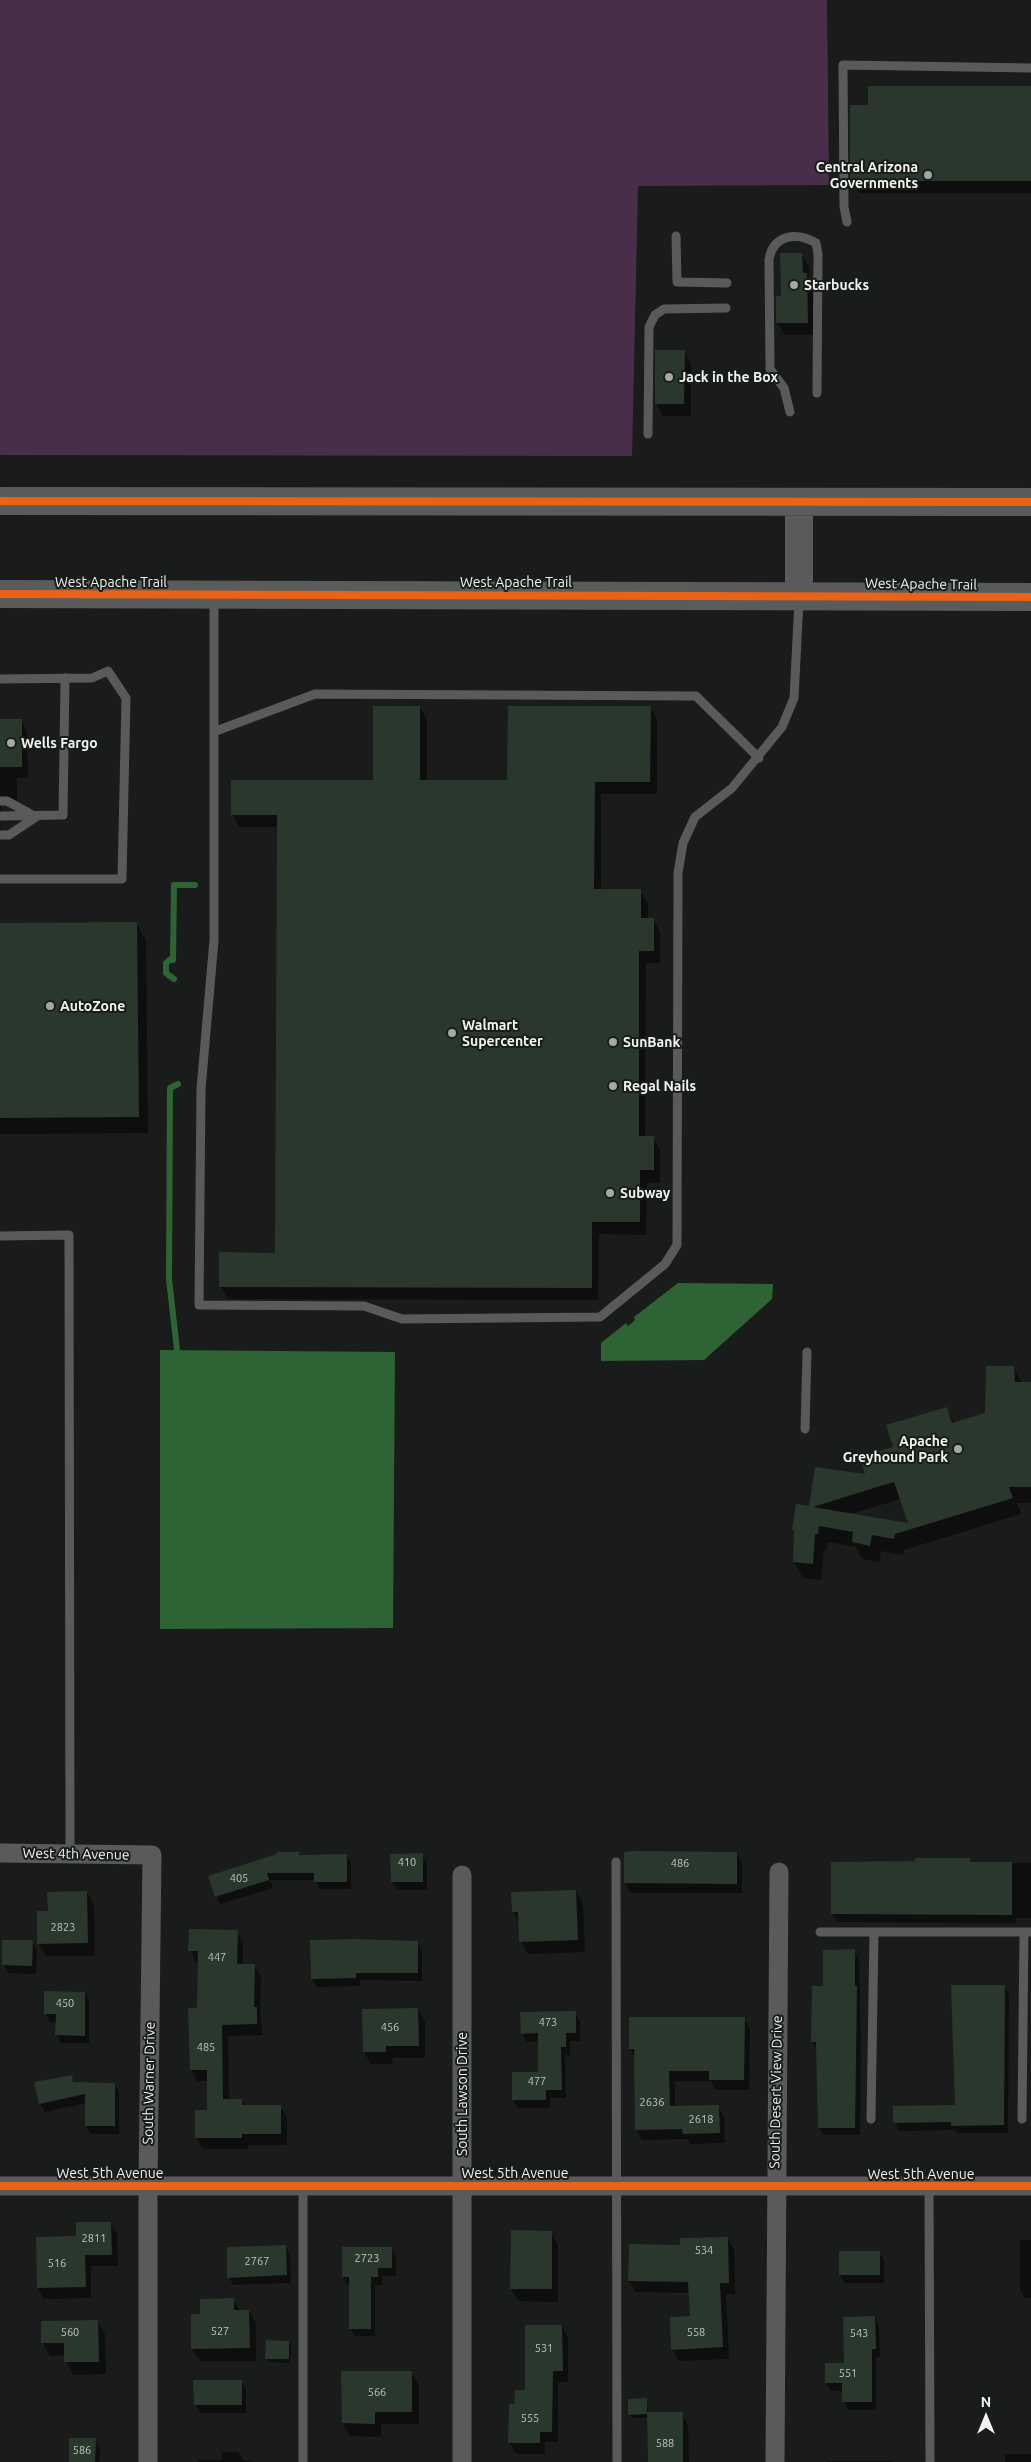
<!DOCTYPE html>
<html>
<head>
<meta charset="utf-8">
<style>
  body { margin:0 }
  #map { position:relative; width:1031px; height:2462px; overflow:hidden; background:#191c1a; font-family:Ubuntu,sans-serif }
  canvas { display:block }
  .north { position:absolute; left:961px; top:2392px; width:50px; height:50px; -webkit-text-stroke:4px #181d19; paint-order:stroke; rotate:0deg; font-size:14px; font-weight:700; line-height:20px; text-align:center; color:#f1f4f1 }
  .north::after { content:''; display:block; margin:auto; width:18px; height:22px; background:#f1f4f1; clip-path:polygon(50% 0,100% 100%,50% 72%,0 100%) }
</style>
</head>
<body>
<div id="map">
<canvas width="1031" height="2462"></canvas>
<div class="north">N</div>
</div>
<script>
const context = document.querySelector('canvas').getContext('2d');
context.lineJoin = 'round';
function fillPath(path, color) {
  context.fillStyle = color;
  context.fill(path, 'evenodd');
}
function stroke(path, color, width, dash) {
  context.strokeStyle = color;
  context.lineWidth = width;
  context.lineCap = dash ? 'butt' : 'round';
  context.setLineDash(dash || []);
  context.stroke(path);
}
function drawText(font, color, halo, rows, align = 'center') {
  context.font = font + ' Ubuntu,sans-serif';
  context.lineWidth = 4;
  context.setLineDash([]);
  context.textBaseline = 'middle';
  context.strokeStyle = halo;
  context.fillStyle = color;
  for (const [text, x, y, turn = 0] of rows) {
    context.save();
    context.translate(x, y);
    context.rotate((+turn || 0) * Math.PI / 180);
    context.textAlign = isNaN(turn) ? turn : align;
    if (halo) context.strokeText(text, 0, 0);
    context.fillText(text, 0, 0);
    context.restore();
  }
}
fillPath(new Path2D(`
  M 0,0 L 827,0 L 829,185 L 638,186 L 632,456 L 0,455 Z`), '#492e4a');
fillPath(new Path2D(`
  M 678,1283 L 773,1284 L 772,1299 L 704,1360 L 601,1361 L 601,1343 L 626,1323 L 628,1326 L 635,1320 L 634,1317 Z
  M 160,1350 L 395,1352 L 393,1628 L 160,1629 Z`), '#2e6435');
fillPath(new Path2D(`
  M 1031,88 L 1031,193 L 859,193 L 851,181 L 869,106 Z
  M 802,255 L 809,267 L 809,278 L 814,287 L 814,335 L 785,335 L 777,323 L 782,297 Z
  M 684,351 L 691,364 L 691,416 L 663,416 L 656,403 Z
  M 420,707 L 427,720 L 427,782 L 509,782 L 650,707 L 657,720 L 657,794 L 601,794 L 601,890 L 640,891 L 648,903 L 648,919 L 653,919 L 660,932 L 660,963 L 646,963 L 645,1138 L 653,1138 L 660,1150 L 660,1183 L 647,1183 L 646,1235 L 599,1234 L 598,1300 L 228,1299 L 220,1286 L 277,1254 L 278,827 L 239,827 L 232,814 L 374,782 Z
  M 21,720 L 27,732 L 28,778 L 17,778 L 17,805 L 1,805 L 0,840 L 0,721 Z
  M 136,923 L 146,940 L 148,1133 L 0,1134 L 0,924 Z
  M 1013,1367 L 1023,1384 L 1031,1384 L 1031,1503 L 1017,1503 L 1021,1514 L 904,1550 L 903,1555 L 881,1551 L 879,1562 L 862,1559 L 856,1547 L 828,1542 L 826,1550 L 824,1549 L 821,1580 L 803,1578 L 794,1562 L 795,1534 L 793,1529 L 810,1507 L 867,1476 L 894,1447 L 946,1408 L 955,1424 L 986,1414 ZM 901,1499 L 910,1525 L 850,1514 Z
  M 736,1853 L 742,1863 L 742,1893 L 631,1893 L 625,1883 L 625,1854 Z
  M 299,1854 L 300,1856 L 346,1855 L 351,1863 L 351,1889 L 320,1889 L 315,1880 L 270,1880 L 273,1888 L 220,1904 L 209,1877 Z
  M 422,1855 L 427,1863 L 427,1890 L 397,1890 L 392,1882 Z
  M 969,1859 L 972,1863 L 1031,1863 L 1031,1918 L 1016,1918 L 1016,1923 L 837,1922 L 832,1914 L 916,1863 Z
  M 576,1891 L 583,1904 L 585,1952 L 528,1954 L 521,1941 L 520,1924 L 513,1912 L 513,1894 Z
  M 87,1892 L 94,1905 L 95,1956 L 46,1956 L 39,1944 L 49,1912 Z
  M 237,1931 L 243,1943 L 243,1965 L 254,1965 L 261,1977 L 260,2016 L 263,2035 L 228,2036 L 229,2100 L 242,2100 L 245,2106 L 280,2106 L 287,2117 L 287,2145 L 248,2145 L 248,2149 L 203,2149 L 196,2137 L 209,2111 L 209,2081 L 197,2081 L 191,2070 L 198,2009 L 199,1962 L 196,1962 L 190,1950 Z
  M 32,1942 L 37,1950 L 36,1974 L 8,1973 L 3,1965 Z
  M 418,1943 L 422,1951 L 422,1981 L 360,1980 L 360,1986 L 317,1987 L 312,1979 Z
  M 854,1951 L 859,1959 L 861,2051 L 860,2135 L 824,2135 L 819,2127 L 817,2050 L 812,2041 L 825,1987 Z
  M 1004,1986 L 1009,1995 L 1008,2133 L 957,2133 L 956,2130 L 899,2131 L 895,2122 L 956,2107 Z
  M 85,1993 L 89,2001 L 89,2043 L 61,2043 L 57,2034 L 57,2022 L 50,2022 L 45,2013 Z
  M 417,2009 L 425,2021 L 425,2058 L 392,2058 L 393,2064 L 371,2064 L 364,2052 Z
  M 575,2012 L 580,2021 L 580,2041 L 570,2041 L 570,2055 L 565,2055 L 566,2098 L 550,2098 L 550,2108 L 518,2108 L 513,2100 L 540,2073 L 539,2041 L 527,2042 L 522,2033 Z
  M 744,2018 L 750,2029 L 749,2090 L 716,2090 L 711,2081 L 675,2081 L 675,2107 L 718,2106 L 724,2117 L 725,2143 L 690,2144 L 687,2139 L 642,2140 L 636,2129 L 635,2058 L 630,2049 Z
  M 71,2076 L 75,2084 L 114,2084 L 119,2092 L 119,2134 L 91,2134 L 86,2126 L 86,2103 L 45,2112 L 40,2104 Z
  M 111,2223 L 117,2234 L 118,2266 L 91,2266 L 91,2298 L 44,2299 L 38,2288 L 77,2238 Z
  M 551,2232 L 558,2245 L 558,2302 L 519,2301 L 511,2289 Z
  M 727,2238 L 734,2249 L 735,2294 L 726,2294 L 729,2359 L 679,2361 L 672,2349 L 691,2317 L 690,2293 L 636,2292 L 629,2281 L 681,2246 Z
  M 1020,2240 L 1031,2240 L 1031,2298 L 1025,2298 L 1020,2289 Z
  M 285,2246 L 290,2255 L 291,2283 L 233,2285 L 229,2277 Z
  M 391,2248 L 396,2256 L 396,2276 L 382,2276 L 382,2285 L 375,2285 L 375,2336 L 355,2336 L 350,2328 L 350,2285 L 348,2285 L 343,2277 Z
  M 879,2252 L 884,2260 L 884,2283 L 845,2283 L 840,2275 Z
  M 233,2300 L 240,2311 L 249,2311 L 256,2323 L 256,2361 L 200,2361 L 192,2349 L 201,2315 Z
  M 875,2317 L 879,2326 L 880,2357 L 876,2357 L 876,2410 L 848,2410 L 844,2401 L 844,2391 L 831,2391 L 826,2383 L 826,2365 L 845,2365 Z
  M 97,2321 L 105,2334 L 106,2374 L 73,2375 L 66,2362 L 65,2355 L 50,2356 L 43,2343 L 42,2322 Z
  M 562,2326 L 568,2337 L 568,2382 L 558,2382 L 558,2442 L 545,2442 L 545,2454 L 516,2454 L 510,2443 L 510,2405 L 515,2405 L 527,2391 Z
  M 289,2342 L 291,2346 L 290,2363 L 269,2362 L 267,2358 Z
  M 342,2372 L 412,2373 L 419,2385 L 419,2424 L 381,2424 L 381,2437 L 350,2436 L 343,2423 Z
  M 241,2381 L 246,2389 L 246,2413 L 200,2413 L 195,2405 L 195,2382 Z
  M 646,2400 L 649,2414 L 682,2414 L 688,2425 L 689,2462 L 649,2462 L 649,2418 L 632,2418 L 630,2415 Z
  M 95,2439 L 100,2448 L 99,2462 L 70,2462 Z
  M 222,2452 L 238,2452 L 243,2460 L 256,2462 L 198,2462 L 198,2460 L 222,2460 Z
  M 1005,2454 L 1031,2454 L 1031,2462 L 1005,2462 Z
  M 827,2461 L 891,2461 L 892,2462 L 827,2462 Z`), '#0007');
stroke(new Path2D(`
  M 172,958 L 166,963 L 166,973 L 174,979
  M 173,960 L 174,885 L 195,885
  M 177,1350 L 169,1279 L 170,1088 L 178,1084`), '#2e6435', 6);
fillPath(new Path2D(`
  M 868,86 L 1031,86 L 1031,181 L 850,181 L 850,105 L 868,105 Z
  M 780,253 L 802,253 L 803,273 L 807,273 L 808,323 L 776,323 L 776,296 L 781,296 Z
  M 655,350 L 685,350 L 684,404 L 655,404 Z
  M 373,706 L 420,706 L 420,780 L 507,780 L 508,706 L 651,706 L 650,782 L 595,782 L 594,889 L 641,889 L 641,918 L 654,918 L 654,951 L 639,951 L 639,1136 L 654,1136 L 654,1170 L 640,1170 L 640,1222 L 592,1222 L 592,1288 L 219,1287 L 219,1252 L 275,1253 L 277,815 L 231,815 L 231,780 L 373,780 Z
  M 0,719 L 22,719 L 22,767 L 0,767 Z
  M 137,922 L 139,1117 L 0,1118 L 0,923 Z
  M 986,1366 L 1014,1366 L 1015,1382 L 1031,1382 L 1031,1487 L 1009,1487 L 1013,1498 L 895,1534 L 894,1539 L 872,1535 L 870,1546 L 852,1542 L 853,1532 L 819,1526 L 818,1534 L 815,1534 L 813,1564 L 793,1562 L 794,1530 L 792,1530 L 796,1504 L 809,1506 L 815,1467 L 865,1474 L 862,1465 L 881,1458 L 879,1451 L 893,1447 L 886,1425 L 947,1407 L 952,1423 L 985,1413 ZM 894,1482 L 908,1523 L 813,1507 L 877,1487 Z
  M 634,1851 L 737,1852 L 737,1884 L 624,1883 L 624,1852 Z
  M 277,1852 L 299,1852 L 299,1855 L 347,1854 L 347,1882 L 314,1882 L 314,1873 L 267,1873 L 269,1880 L 215,1897 L 208,1876 L 277,1854 Z
  M 423,1853 L 423,1882 L 391,1882 L 390,1854 Z
  M 915,1858 L 970,1858 L 970,1862 L 1012,1862 L 1012,1915 L 831,1914 L 831,1862 L 915,1861 Z
  M 576,1890 L 578,1940 L 519,1942 L 518,1912 L 512,1912 L 511,1892 Z
  M 87,1891 L 88,1943 L 37,1944 L 37,1911 L 48,1911 L 47,1892 Z
  M 189,1929 L 238,1930 L 237,1964 L 255,1964 L 254,2007 L 257,2007 L 257,2024 L 222,2025 L 223,2099 L 242,2099 L 242,2105 L 281,2105 L 281,2134 L 242,2134 L 242,2138 L 195,2138 L 195,2110 L 207,2110 L 207,2070 L 190,2070 L 188,2008 L 197,2008 L 198,1951 L 188,1951 Z
  M 355,1939 L 418,1941 L 418,1973 L 356,1973 L 356,1978 L 311,1979 L 310,1940 Z
  M 2,1940 L 33,1940 L 32,1966 L 2,1965 Z
  M 855,1949 L 855,1986 L 857,1986 L 855,2128 L 818,2128 L 816,2042 L 811,2042 L 812,1986 L 823,1986 L 823,1950 Z
  M 951,1985 L 1005,1985 L 1004,2125 L 951,2126 L 951,2122 L 893,2123 L 893,2106 L 955,2105 Z
  M 44,1991 L 85,1992 L 85,2036 L 55,2035 L 56,2014 L 44,2014 Z
  M 418,2008 L 419,2046 L 386,2046 L 386,2052 L 363,2052 L 362,2009 Z
  M 576,2011 L 576,2033 L 566,2033 L 566,2047 L 561,2047 L 562,2090 L 546,2090 L 546,2100 L 512,2100 L 512,2072 L 538,2072 L 538,2033 L 521,2034 L 520,2012 Z
  M 629,2017 L 745,2017 L 744,2080 L 709,2080 L 709,2071 L 669,2071 L 670,2106 L 719,2105 L 720,2133 L 683,2134 L 682,2129 L 635,2130 L 634,2049 L 629,2049 Z
  M 72,2075 L 73,2082 L 115,2083 L 115,2126 L 85,2126 L 85,2094 L 39,2104 L 34,2082 Z
  M 76,2222 L 111,2222 L 112,2255 L 85,2255 L 86,2287 L 37,2288 L 36,2237 L 76,2236 Z
  M 511,2230 L 552,2231 L 552,2289 L 510,2289 Z
  M 728,2237 L 729,2283 L 720,2283 L 723,2347 L 671,2350 L 670,2317 L 690,2316 L 688,2282 L 628,2281 L 629,2244 L 680,2245 L 680,2238 Z
  M 286,2245 L 287,2275 L 227,2278 L 227,2247 Z
  M 342,2247 L 392,2247 L 392,2268 L 378,2268 L 378,2277 L 371,2277 L 371,2329 L 349,2329 L 349,2277 L 342,2277 Z
  M 839,2251 L 880,2251 L 880,2275 L 839,2275 Z
  M 234,2298 L 234,2310 L 249,2310 L 250,2348 L 191,2349 L 191,2314 L 200,2314 L 200,2299 Z
  M 875,2316 L 876,2349 L 872,2349 L 872,2402 L 842,2402 L 842,2383 L 825,2383 L 825,2363 L 844,2363 L 843,2317 Z
  M 98,2320 L 99,2362 L 64,2362 L 64,2343 L 41,2343 L 41,2321 Z
  M 525,2325 L 562,2325 L 563,2371 L 553,2371 L 552,2432 L 540,2432 L 540,2443 L 508,2443 L 509,2404 L 514,2404 L 515,2390 L 525,2390 Z
  M 266,2340 L 289,2341 L 289,2359 L 265,2359 Z
  M 341,2371 L 412,2371 L 412,2412 L 375,2412 L 375,2424 L 342,2423 Z
  M 193,2380 L 242,2380 L 242,2405 L 194,2405 Z
  M 647,2398 L 647,2414 L 628,2415 L 628,2399 Z
  M 647,2412 L 683,2412 L 683,2462 L 648,2462 Z
  M 69,2438 L 96,2438 L 95,2462 L 69,2462 Z`), '#2a372c');
stroke(new Path2D(`
  M 847,222 L 844,207 L 843,65 L 1031,68
  M 676,236 L 677,282 L 727,283
  M 790,412 L 784,388 L 770,369 L 769,260 C 773,234 797,232 816,243 L 818,254 L 817,393
  M 648,434 L 649,327 L 655,315 L 664,309 L 726,308
  M 214,597 L 214,940 L 201,1089 L 199,1305 L 364,1306 L 402,1319 L 600,1317 L 665,1264 L 677,1245 L 678,873 L 683,843 L 695,817 L 732,788 L 782,727 L 794,698 L 799,600
  M 0,679 L 92,678 L 108,671 L 126,698 L 122,879 L 0,879
  M 216,731 L 315,694 L 696,696 L 759,758
  M 0,801 L 7,801 L 34,816
  M 0,816 L 63,815 L 65,678
  M 0,835 L 9,835 L 36,817
  M 0,1236 L 69,1235 L 70,1853
  M 805,1429 L 807,1352
  M 616,1862 L 617,2462
  M 820,1932 L 1031,1932
  M 871,2119 L 874,1932
  M 1022,2119 L 1024,1932
  M 303,2186 L 303,2462
  M 929,2186 L 930,2462`), '#5a5a5a', 9);
stroke(new Path2D(`
  M 0,1853 L 152,1855 L 148,2186 L 148,2462
  M 0,2186 L 1031,2186
  M 462,2462 L 462,1875
  M 775,2462 L 779,1872`), '#5a5a5a', 19);
stroke(new Path2D(`
  M 0,501 L 1031,502
  M 799,502 L 799,595
  M 0,594 L 1031,597`), '#5a5c5b', 28);
stroke(new Path2D(`
  M 0,501 L 1031,502
  M 0,594 L 1031,597
  M 0,2186 L 1031,2186`), '#ea6118', 8);
for (const [x, y, r, color] of [
  [928,175,5,"#a5a8a6"],
  [794,285,5,"#a5a8a6"],
  [669,377,5,"#a5a8a6"],
  [11,743,5,"#a5a8a6"],
  [50,1006,5,"#a5a8a6"],
  [452,1033,5,"#a5a8a6"],
  [613,1042,5,"#a5a8a6"],
  [613,1086,5,"#a5a8a6"],
  [610,1193,5,"#a5a8a6"],
  [958,1449,5,"#a5a8a6"]
]) {
  const dot = new Path2D();
  dot.arc(x, y, r, 0, 2 * Math.PI);
  context.fillStyle = color;
  context.fill(dot);
  stroke(dot, '#181d19', 2);
}
drawText('11px', '#bfc5c0', null, [
  ["410",407,1862],
  ["486",680,1863],
  ["405",239,1878],
  ["2823",63,1927],
  ["447",217,1957],
  ["450",65,2003],
  ["473",548,2022],
  ["456",390,2027],
  ["485",206,2047],
  ["477",537,2081],
  ["2636",652,2102],
  ["2618",701,2119],
  ["2811",94,2238],
  ["534",704,2250],
  ["2723",367,2258],
  ["2767",257,2261],
  ["516",57,2263],
  ["527",220,2331],
  ["560",70,2332],
  ["558",696,2332],
  ["543",859,2333],
  ["531",544,2348],
  ["551",848,2373],
  ["566",377,2392],
  ["555",530,2418],
  ["588",665,2443],
  ["586",82,2450]
]);
drawText('bold 14px', '#f1f4f1', '#181d19', [
  ["Central Arizona",918,167,"right"],
  ["Governments",918,183,"right"],
  ["Starbucks",804,285],
  ["Jack in the Box",679,377],
  ["Wells Fargo",21,743],
  ["AutoZone",60,1006],
  ["Walmart",462,1025],
  ["Supercenter",462,1041],
  ["SunBank",623,1042],
  ["Regal Nails",623,1086],
  ["Subway",620,1193],
  ["Apache",948,1441,"right"],
  ["Greyhound Park",948,1457,"right"]
], 'left');
drawText('14px', '#f1f4f1', '#181d19', [
  ["West Apache Trail",111,582],
  ["West Apache Trail",516,582],
  ["West Apache Trail",921,584,1],
  ["West 4th Avenue",76,1854,1],
  ["South Warner Drive",149,2083,-89],
  ["South Desert View Drive",776,2092,-89],
  ["South Lawson Drive",462,2094,-90],
  ["West 5th Avenue",110,2173],
  ["West 5th Avenue",515,2173],
  ["West 5th Avenue",921,2174]
]);
</script>
</body>
</html>
